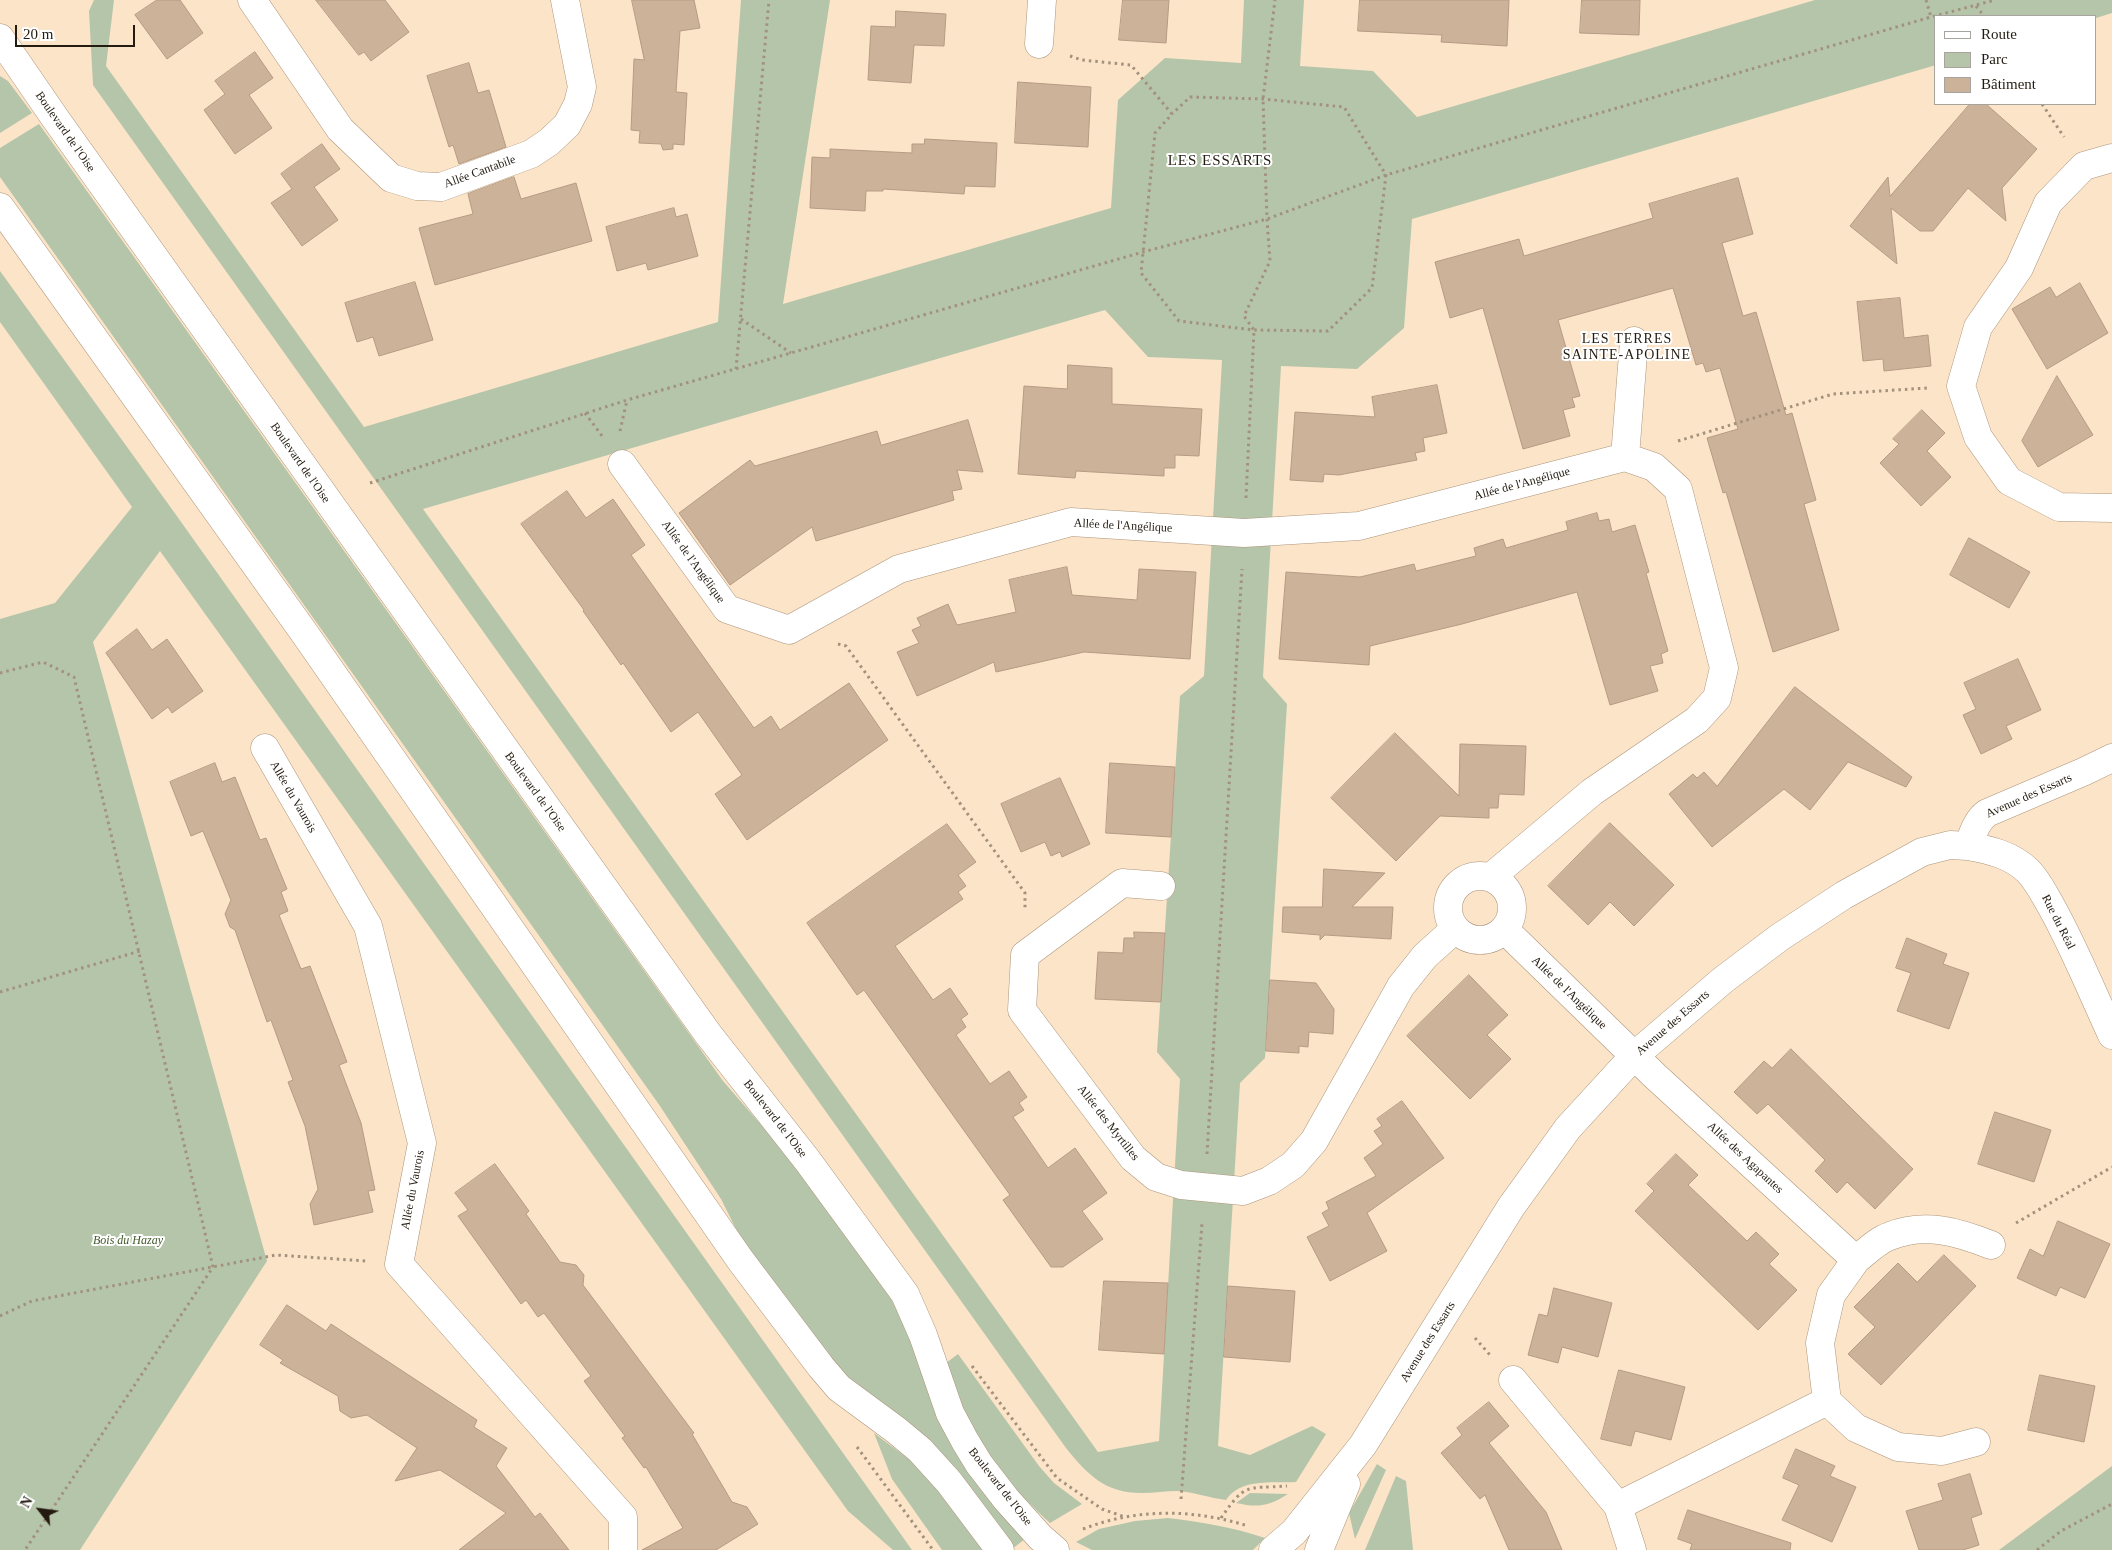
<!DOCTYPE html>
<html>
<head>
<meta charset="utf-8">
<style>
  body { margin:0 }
  #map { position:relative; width:2112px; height:1550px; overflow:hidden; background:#fce4c8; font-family:Georgia,serif }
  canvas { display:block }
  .legend { position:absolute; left:1934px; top:15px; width:162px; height:90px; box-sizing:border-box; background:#fff; border:1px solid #a7a49f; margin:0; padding:6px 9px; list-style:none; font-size:15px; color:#231b10 }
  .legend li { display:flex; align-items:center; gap:10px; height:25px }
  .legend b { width:25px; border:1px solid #a7a49f }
  .north { position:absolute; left:15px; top:1485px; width:50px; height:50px; -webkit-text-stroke:4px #fff; paint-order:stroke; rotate:300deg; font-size:14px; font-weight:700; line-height:20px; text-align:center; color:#231b10 }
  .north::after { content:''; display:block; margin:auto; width:18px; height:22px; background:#231b10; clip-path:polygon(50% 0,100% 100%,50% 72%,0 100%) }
  .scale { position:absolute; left:15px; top:25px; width:120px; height:22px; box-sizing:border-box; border:2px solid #231b10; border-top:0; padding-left:6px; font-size:15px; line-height:18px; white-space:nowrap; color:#231b10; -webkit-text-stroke:4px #fff; paint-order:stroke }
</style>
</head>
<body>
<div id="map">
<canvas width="2112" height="1550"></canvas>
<ul class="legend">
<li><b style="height:6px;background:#fff"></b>Route</li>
<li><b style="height:14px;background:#b5c5aa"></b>Parc</li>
<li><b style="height:14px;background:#cdb29a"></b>Bâtiment</li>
</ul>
<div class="north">N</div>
<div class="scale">20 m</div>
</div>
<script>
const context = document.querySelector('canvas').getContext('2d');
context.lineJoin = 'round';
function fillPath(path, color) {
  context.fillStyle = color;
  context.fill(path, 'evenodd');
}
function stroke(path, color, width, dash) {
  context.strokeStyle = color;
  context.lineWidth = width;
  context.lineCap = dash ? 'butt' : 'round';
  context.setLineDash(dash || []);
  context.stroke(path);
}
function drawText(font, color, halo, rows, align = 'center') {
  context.font = font + ' Georgia,serif';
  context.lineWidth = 4;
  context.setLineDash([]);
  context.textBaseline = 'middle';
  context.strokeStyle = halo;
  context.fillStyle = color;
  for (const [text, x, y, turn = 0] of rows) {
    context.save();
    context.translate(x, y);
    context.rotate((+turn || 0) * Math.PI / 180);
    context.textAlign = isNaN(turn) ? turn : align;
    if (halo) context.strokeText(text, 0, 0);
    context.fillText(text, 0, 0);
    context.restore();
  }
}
fillPath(new Path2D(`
  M 94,0 L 114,0 L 106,66 L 364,427 L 718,322 L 741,0 L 830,0 L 783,304 L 1111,208 L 1118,100 L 1165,58 L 1241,63 L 1244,0 L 1304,0 L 1300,66 L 1373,71 L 1417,117 L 1815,0 L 2112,0 L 2112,13 L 2096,18 L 2096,16 L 1936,16 L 1936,65 L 1412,219 L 1404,328 L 1357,369 L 1281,366 L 1263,677 L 1287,704 L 1265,1058 L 1240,1083 L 1218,1446 L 1250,1455 L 1312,1426 L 1326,1434 L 1296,1482 C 1273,1483 1240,1478 1226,1500 C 1210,1498 1194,1492 1177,1491 C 1166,1491 1154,1493 1142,1493 C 1105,1493 1088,1475 1066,1448 L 93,85 L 89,11 ZM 1105,310 L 1148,357 L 1222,360 L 1204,676 L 1180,696 L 1157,1052 L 1180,1079 L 1159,1441 L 1098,1452 L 423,509 Z
  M 0,76 L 8,81 L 32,113 L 0,133 Z
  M 39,124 L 723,1081 L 789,1157 L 881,1281 L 1025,1539 L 1012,1549 L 839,1373 L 746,1249 L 721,1199 L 660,1106 L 0,177 L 0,148 Z
  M 0,271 L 174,512 L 912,1550 L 893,1550 L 848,1511 L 160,551 L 93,642 L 267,1261 L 80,1550 L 0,1550 L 0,619 L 55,603 L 132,507 L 0,322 Z
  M 958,1354 L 1039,1466 L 1054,1483 L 1082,1504 L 1050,1523 C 1018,1494 982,1454 965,1414 C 958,1397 952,1380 946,1363 Z
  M 874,1433 L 918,1466 L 987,1550 L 942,1550 L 892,1479 Z
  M 1377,1464 L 1386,1470 L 1355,1539 L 1349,1513 Z
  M 2112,1466 L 2112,1550 L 1999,1550 Z
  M 1396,1476 L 1406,1481 L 1413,1550 L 1365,1550 Z
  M 1250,1493 L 1288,1494 C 1269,1506 1259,1508 1236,1503 Z
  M 1168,1518 C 1201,1522 1233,1527 1265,1538 L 1253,1550 L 1092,1550 L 1076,1542 L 1099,1529 L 1135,1521 Z`), '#b5c5aa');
const building = new Path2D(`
  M 157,0 L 180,0 L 203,33 L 167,59 L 135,15 Z
  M 316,0 L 385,0 L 409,32 L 371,61 L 364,52 L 359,55 Z
  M 632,0 L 694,0 L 700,28 L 680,31 L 676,92 L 687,93 L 684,145 L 673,144 L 673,149 L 663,150 L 661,144 L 639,143 L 640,131 L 631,130 L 634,59 L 644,60 Z
  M 1123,0 L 1169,0 L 1166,43 L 1119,40 Z
  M 1360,0 L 1509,0 L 1507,46 L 1441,42 L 1442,35 L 1358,31 Z
  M 1582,0 L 1640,0 L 1639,35 L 1580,33 Z
  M 896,11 L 946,14 L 944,46 L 914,45 L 911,83 L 868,80 L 871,26 L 895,27 Z
  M 255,52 L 273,78 L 249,95 L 272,128 L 235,154 L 204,110 L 225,94 L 215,81 Z
  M 469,63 L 478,93 L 489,90 L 506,147 L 459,164 L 453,145 L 449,147 L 427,76 Z
  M 1018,82 L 1091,87 L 1088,147 L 1015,143 Z
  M 1970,104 L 1986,104 L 2037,149 L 2002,188 L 2006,221 L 1968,188 L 1933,231 L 1920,231 L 1891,208 L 1897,264 L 1850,226 L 1888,177 L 1890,196 Z
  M 925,139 L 997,143 L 995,187 L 965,186 L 964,194 L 883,189 L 883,191 L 866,191 L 865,211 L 810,208 L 812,157 L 830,158 L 830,149 L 912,153 L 912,144 L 924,144 Z
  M 322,144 L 340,169 L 314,187 L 338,220 L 302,246 L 271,203 L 292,189 L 281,174 Z
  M 514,177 L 521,199 L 576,183 L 592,241 L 435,285 L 419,228 L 473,214 L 468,194 Z
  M 1738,178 L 1753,234 L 1722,243 L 1743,316 L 1756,312 L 1786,415 L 1792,413 L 1816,500 L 1804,504 L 1839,630 L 1773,652 L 1726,492 L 1723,493 L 1707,438 L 1738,429 L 1720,368 L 1706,372 L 1703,363 L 1696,365 L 1673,288 L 1558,320 L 1580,396 L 1572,398 L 1575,407 L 1563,410 L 1570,436 L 1523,449 L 1483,308 L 1450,318 L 1435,262 L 1519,239 L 1524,256 L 1653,218 L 1649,204 Z
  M 674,208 L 676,217 L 687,214 L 698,256 L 648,270 L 646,263 L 617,271 L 606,227 Z
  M 415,282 L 433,340 L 379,356 L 373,337 L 357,342 L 345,303 Z
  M 2080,283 L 2108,333 L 2047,369 L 2012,309 L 2050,287 L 2056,297 Z
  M 1900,298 L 1904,338 L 1928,335 L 1931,366 L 1884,371 L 1883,359 L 1863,361 L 1857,302 Z
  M 1068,365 L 1112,368 L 1112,404 L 1202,409 L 1199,456 L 1175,455 L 1175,468 L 1164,468 L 1164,476 L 1076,471 L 1075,478 L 1018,474 L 1024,386 L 1067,389 Z
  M 2057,376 L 2093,435 L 2038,467 L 2022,441 Z
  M 1437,385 L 1447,433 L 1423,438 L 1425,451 L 1415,453 L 1417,460 L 1339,475 L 1324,474 L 1323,482 L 1290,480 L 1295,412 L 1375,417 L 1372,397 Z
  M 1922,410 L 1945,433 L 1927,451 L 1951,477 L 1921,506 L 1880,463 L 1899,444 L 1893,439 Z
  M 968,420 L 983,472 L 957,470 L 962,489 L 952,491 L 954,500 L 816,541 L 812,527 L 730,585 L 679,513 L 750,460 L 755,466 L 877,431 L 881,445 Z
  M 567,491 L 586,518 L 613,499 L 645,545 L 631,555 L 754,728 L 771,716 L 780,730 L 849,683 L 888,740 L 747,840 L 715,794 L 742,775 L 698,712 L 671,732 L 623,663 L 621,665 L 583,611 L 584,610 L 521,524 Z
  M 1597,513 L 1599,521 L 1609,519 L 1612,532 L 1635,525 L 1649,572 L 1646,573 L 1668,651 L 1661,654 L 1663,663 L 1650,666 L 1658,691 L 1610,705 L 1577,592 L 1462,624 L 1370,646 L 1369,665 L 1279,659 L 1286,572 L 1360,577 L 1414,564 L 1416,571 L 1476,556 L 1474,548 L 1503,539 L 1506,548 L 1568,530 L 1566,522 Z
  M 1969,538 L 2030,572 L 2009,608 L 1950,575 Z
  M 1067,567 L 1072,595 L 1137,600 L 1139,569 L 1196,572 L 1190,659 L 1084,652 L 996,672 L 994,662 L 917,696 L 897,652 L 919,643 L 912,630 L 921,626 L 917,618 L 948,604 L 957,625 L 1016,612 L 1009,580 Z
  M 137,629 L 152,650 L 167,639 L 203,691 L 172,713 L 168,707 L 152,719 L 106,653 Z
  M 2018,659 L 2041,710 L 2006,726 L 2012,739 L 1981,754 L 1963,715 L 1976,709 L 1964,683 Z
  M 1795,687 L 1912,777 L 1906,787 L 1848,762 L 1810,810 L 1784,789 L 1712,847 L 1669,794 L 1693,774 L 1697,778 L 1704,772 L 1717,786 Z
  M 1395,733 L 1459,796 L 1460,744 L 1526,746 L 1524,795 L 1499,794 L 1498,808 L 1489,808 L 1489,818 L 1440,816 L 1396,861 L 1331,798 Z
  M 215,763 L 222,782 L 235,777 L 260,840 L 266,838 L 287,889 L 281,892 L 288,911 L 279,915 L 301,969 L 310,966 L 347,1062 L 339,1065 L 361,1123 L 375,1190 L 368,1191 L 373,1212 L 314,1225 L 310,1204 L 318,1189 L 305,1126 L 288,1082 L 293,1080 L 271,1020 L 267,1022 L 235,930 L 230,927 L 225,914 L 231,900 L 203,831 L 191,836 L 170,782 Z
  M 1110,763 L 1175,767 L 1171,837 L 1106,833 Z
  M 1060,778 L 1090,844 L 1062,857 L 1060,852 L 1051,856 L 1045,842 L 1021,852 L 1001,804 Z
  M 1610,823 L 1674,885 L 1634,926 L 1610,902 L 1588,925 L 1548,886 Z
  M 947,824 L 976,862 L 958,875 L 966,886 L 958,892 L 963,899 L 895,946 L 933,1000 L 950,988 L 968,1014 L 961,1019 L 966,1027 L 956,1035 L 990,1084 L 1009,1071 L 1027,1097 L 1019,1103 L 1024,1110 L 1013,1117 L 1048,1168 L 1075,1148 L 1107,1193 L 1082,1211 L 1103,1239 L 1063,1267 L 1051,1267 L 1003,1200 L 1010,1195 L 930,1083 L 864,990 L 857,995 L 807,923 Z
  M 1324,869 L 1385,873 L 1352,907 L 1393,907 L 1391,939 L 1325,935 L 1320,940 L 1320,935 L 1282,932 L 1283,907 L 1322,907 Z
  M 1134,932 L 1165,933 L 1161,1002 L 1095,999 L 1098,952 L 1123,953 L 1124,938 L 1134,938 Z
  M 1907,938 L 1947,954 L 1943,964 L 1969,973 L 1949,1029 L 1897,1011 L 1911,973 L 1896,968 Z
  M 1469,975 L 1508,1015 L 1487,1035 L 1511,1059 L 1470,1099 L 1407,1036 Z
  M 1270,980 L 1316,983 L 1334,1009 L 1333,1034 L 1309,1032 L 1308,1047 L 1299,1046 L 1299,1053 L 1266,1051 Z
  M 1791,1049 L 1913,1169 L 1875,1209 L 1847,1182 L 1837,1193 L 1815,1171 L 1825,1160 L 1768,1104 L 1757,1114 L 1734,1092 L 1764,1061 L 1772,1068 Z
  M 1402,1101 L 1444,1158 L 1367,1213 L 1387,1251 L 1330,1281 L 1307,1237 L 1329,1226 L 1322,1213 L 1329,1209 L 1326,1202 L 1376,1176 L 1364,1158 L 1383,1144 L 1374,1131 L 1382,1126 L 1377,1119 Z
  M 1995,1112 L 2051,1130 L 2034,1182 L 1978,1164 Z
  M 1676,1154 L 1698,1175 L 1688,1185 L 1747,1241 L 1756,1232 L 1779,1254 L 1769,1264 L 1797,1290 L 1758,1330 L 1635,1211 L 1654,1191 L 1647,1184 Z
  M 495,1164 L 529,1211 L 526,1214 L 560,1262 L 576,1265 L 584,1275 L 583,1285 L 694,1433 L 692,1434 L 732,1502 L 747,1507 L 758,1524 L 716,1550 L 642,1550 L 683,1528 L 646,1467 L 644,1468 L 622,1438 L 625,1436 L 584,1381 L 591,1376 L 544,1313 L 538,1317 L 526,1300 L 521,1304 L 458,1216 L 468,1210 L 455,1193 Z
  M 2058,1221 L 2110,1244 L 2085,1298 L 2060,1287 L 2056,1296 L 2017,1278 L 2030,1249 L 2043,1256 Z
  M 1944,1255 L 1976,1286 L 1881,1385 L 1848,1354 L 1875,1327 L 1854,1307 L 1898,1263 L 1917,1282 Z
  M 1104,1281 L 1168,1283 L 1164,1354 L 1099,1350 Z
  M 1228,1286 L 1295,1291 L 1290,1362 L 1224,1357 Z
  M 1554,1288 L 1612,1303 L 1598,1357 L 1562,1347 L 1558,1363 L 1528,1355 L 1539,1314 L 1547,1316 Z
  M 287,1305 L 326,1331 L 331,1324 L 477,1420 L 474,1427 L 507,1448 L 496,1466 L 535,1517 L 540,1513 L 569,1550 L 459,1550 L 506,1513 L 440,1470 L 395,1481 L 417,1448 L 367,1415 L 351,1418 L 340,1411 L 338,1396 L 280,1363 L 283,1360 L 260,1345 Z
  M 1619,1370 L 1685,1387 L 1671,1440 L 1635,1431 L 1631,1446 L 1601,1439 Z
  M 2040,1375 L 2095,1386 L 2084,1442 L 2028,1430 Z
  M 1489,1402 L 1509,1426 L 1489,1443 L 1546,1512 L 1562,1550 L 1509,1550 L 1485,1495 L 1480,1499 L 1441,1453 L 1462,1435 L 1457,1428 Z
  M 1796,1449 L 1835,1466 L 1830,1476 L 1856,1487 L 1832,1542 L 1782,1520 L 1799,1485 L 1783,1478 Z
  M 1970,1474 L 1982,1514 L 1971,1518 L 1979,1545 L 1963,1550 L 1919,1550 L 1906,1511 L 1943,1500 L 1938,1484 Z
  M 1688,1510 L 1791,1543 L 1790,1550 L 1690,1550 L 1692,1544 L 1678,1539 Z`);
fillPath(building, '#cdb29a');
stroke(building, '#b69b84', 1);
const minor = new Path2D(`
  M 252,0 L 340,129 L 391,178 L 417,186 L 441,187 L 531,154 L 549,142 L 567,125 L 578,104 L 582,87 L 565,0
  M 1039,44 L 1042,0
  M 2112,158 L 2084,166 L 2048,203 L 2019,268 L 1978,327 L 1961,386 L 1978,437 L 2009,481 L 2059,507 L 2112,508
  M 1625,457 L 1634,341
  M 622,464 L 727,609 L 789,630 L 899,569 L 1071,522 L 1244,533 L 1359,526 L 1625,457 L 1654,467 L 1678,489 L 1724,668 L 1717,698 L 1697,720 L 1592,792 L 1491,877
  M 265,748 L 368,926 L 422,1143 L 399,1264 L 623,1517 L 623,1550
  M 1968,846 C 1990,850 2012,855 2028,871 C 2038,881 2044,894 2051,906 C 2074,947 2092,992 2112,1035
  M1448 908a32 32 0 1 1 64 0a32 32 0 1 1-64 0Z
  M 1161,886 L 1122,883 L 1025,955 L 1022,1010 L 1133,1158 L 1156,1177 L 1181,1185 L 1243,1191 L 1269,1181 L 1293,1165 L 1314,1141 L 1401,986 L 1425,956 L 1455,929
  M 1504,929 L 1655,1076 L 1856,1260 L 1831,1295 L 1820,1343 L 1827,1401 L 1856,1428 L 1898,1447 L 1942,1451 L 1976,1442
  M 1856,1260 C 1866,1252 1878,1240 1890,1236 C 1925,1222 1958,1232 1991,1245
  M 1513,1380 L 1618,1506 L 1827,1401
  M 1618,1506 L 1632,1550
  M 1273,1550 L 1294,1532 L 1363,1445 L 1511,1207 L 1568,1128 L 1634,1056 L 1723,980 L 1780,937 L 1844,895 L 1922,852 L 1950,845 L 1968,846 C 1973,834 1976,821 1987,813 L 2083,772 L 2112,758
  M 1319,1550 L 1346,1484`);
const major = new Path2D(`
  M 0,38 L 55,118 L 708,1034 L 807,1160 L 905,1294 L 923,1335 L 950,1413 L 965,1441 L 979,1464 L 1006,1499 L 1040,1537 L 1055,1550
  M 0,207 L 305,634 L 741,1261 L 821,1367 L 839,1388 L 896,1430 L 920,1450 L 949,1482 L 1000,1550`);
stroke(minor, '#ab957b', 29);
stroke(major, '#ab957b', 29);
stroke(new Path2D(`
  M 1926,0 L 1931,17
  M 1976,6 L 1984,16
  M 1070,56 L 1082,60 L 1131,65 L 1172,114 L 1155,133 L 1141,273 L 1179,321 L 1254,330 L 1328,331 L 1372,288 L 1386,175 L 1344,107 L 1263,99 L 1190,97 L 1172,114
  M 2042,104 L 2064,137
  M 741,319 L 791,353
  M 736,369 L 769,0
  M 585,413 L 602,436
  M 620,431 L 627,400
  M 1678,441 L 1833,394 L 1927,388
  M 370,483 L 627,400 L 1143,252 L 1267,219 L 1386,175 L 1931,17 L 1995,0
  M 1246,498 L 1254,330 L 1244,316 L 1270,261 L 1267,219 L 1263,99 L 1275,0
  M 838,644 L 846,646 L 1025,893 L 1025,911
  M 0,673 L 43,662 L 74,677 L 213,1267 L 25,1550
  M 0,992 L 140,951
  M 1207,1154 L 1242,569
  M 2016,1223 L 2112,1167
  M 0,1316 L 32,1301 L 276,1255 L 366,1261
  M 1475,1338 L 1490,1355
  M 972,1366 L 1057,1478 L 1102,1509 L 1125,1517
  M 857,1447 L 933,1550
  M 1181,1499 L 1202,1223
  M 1221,1518 C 1246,1482 1245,1489 1287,1486
  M 1083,1529 C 1137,1508 1194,1509 1248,1526
  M 2037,1550 L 2061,1531 L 2112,1504`), '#a2917c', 3, [2.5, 4]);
stroke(minor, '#fff', 28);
stroke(major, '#fff', 28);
drawText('12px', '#231b10', '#fff', [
  ["Boulevard de l'Oise",65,132,55],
  ["Allée Cantabile",480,172,-20],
  ["Boulevard de l'Oise",300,463,55],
  ["Allée de l'Angélique",1522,484,-15],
  ["Allée de l'Angélique",1123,526,3],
  ["Allée de l'Angélique",693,562,54],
  ["Boulevard de l'Oise",535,792,54],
  ["Avenue des Essarts",2029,796,-24],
  ["Allée du Vaurois",293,797,60],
  ["Rue du Réal",2058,922,63],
  ["Allée de l'Angélique",1569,993,44],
  ["Avenue des Essarts",1673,1023,-41],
  ["Boulevard de l'Oise",775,1119,52],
  ["Allée des Myrtilles",1108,1123,52],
  ["Allée des Agapantes",1745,1158,43],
  ["Allée du Vaurois",413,1190,-79],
  ["Avenue des Essarts",1428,1342,-58],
  ["Boulevard de l'Oise",1000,1487,52]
]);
drawText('italic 12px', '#415a2a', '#fff', [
  ["Bois du Hazay",128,1241]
]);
context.letterSpacing = '1px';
drawText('14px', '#231b10', '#fff', [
  ["LES TERRES",1627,339],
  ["SAINTE-APOLINE",1627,355]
]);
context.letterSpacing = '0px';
context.letterSpacing = '1px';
drawText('15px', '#231b10', '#fff', [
  ["LES ESSARTS",1220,161]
]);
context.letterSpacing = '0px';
</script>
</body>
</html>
